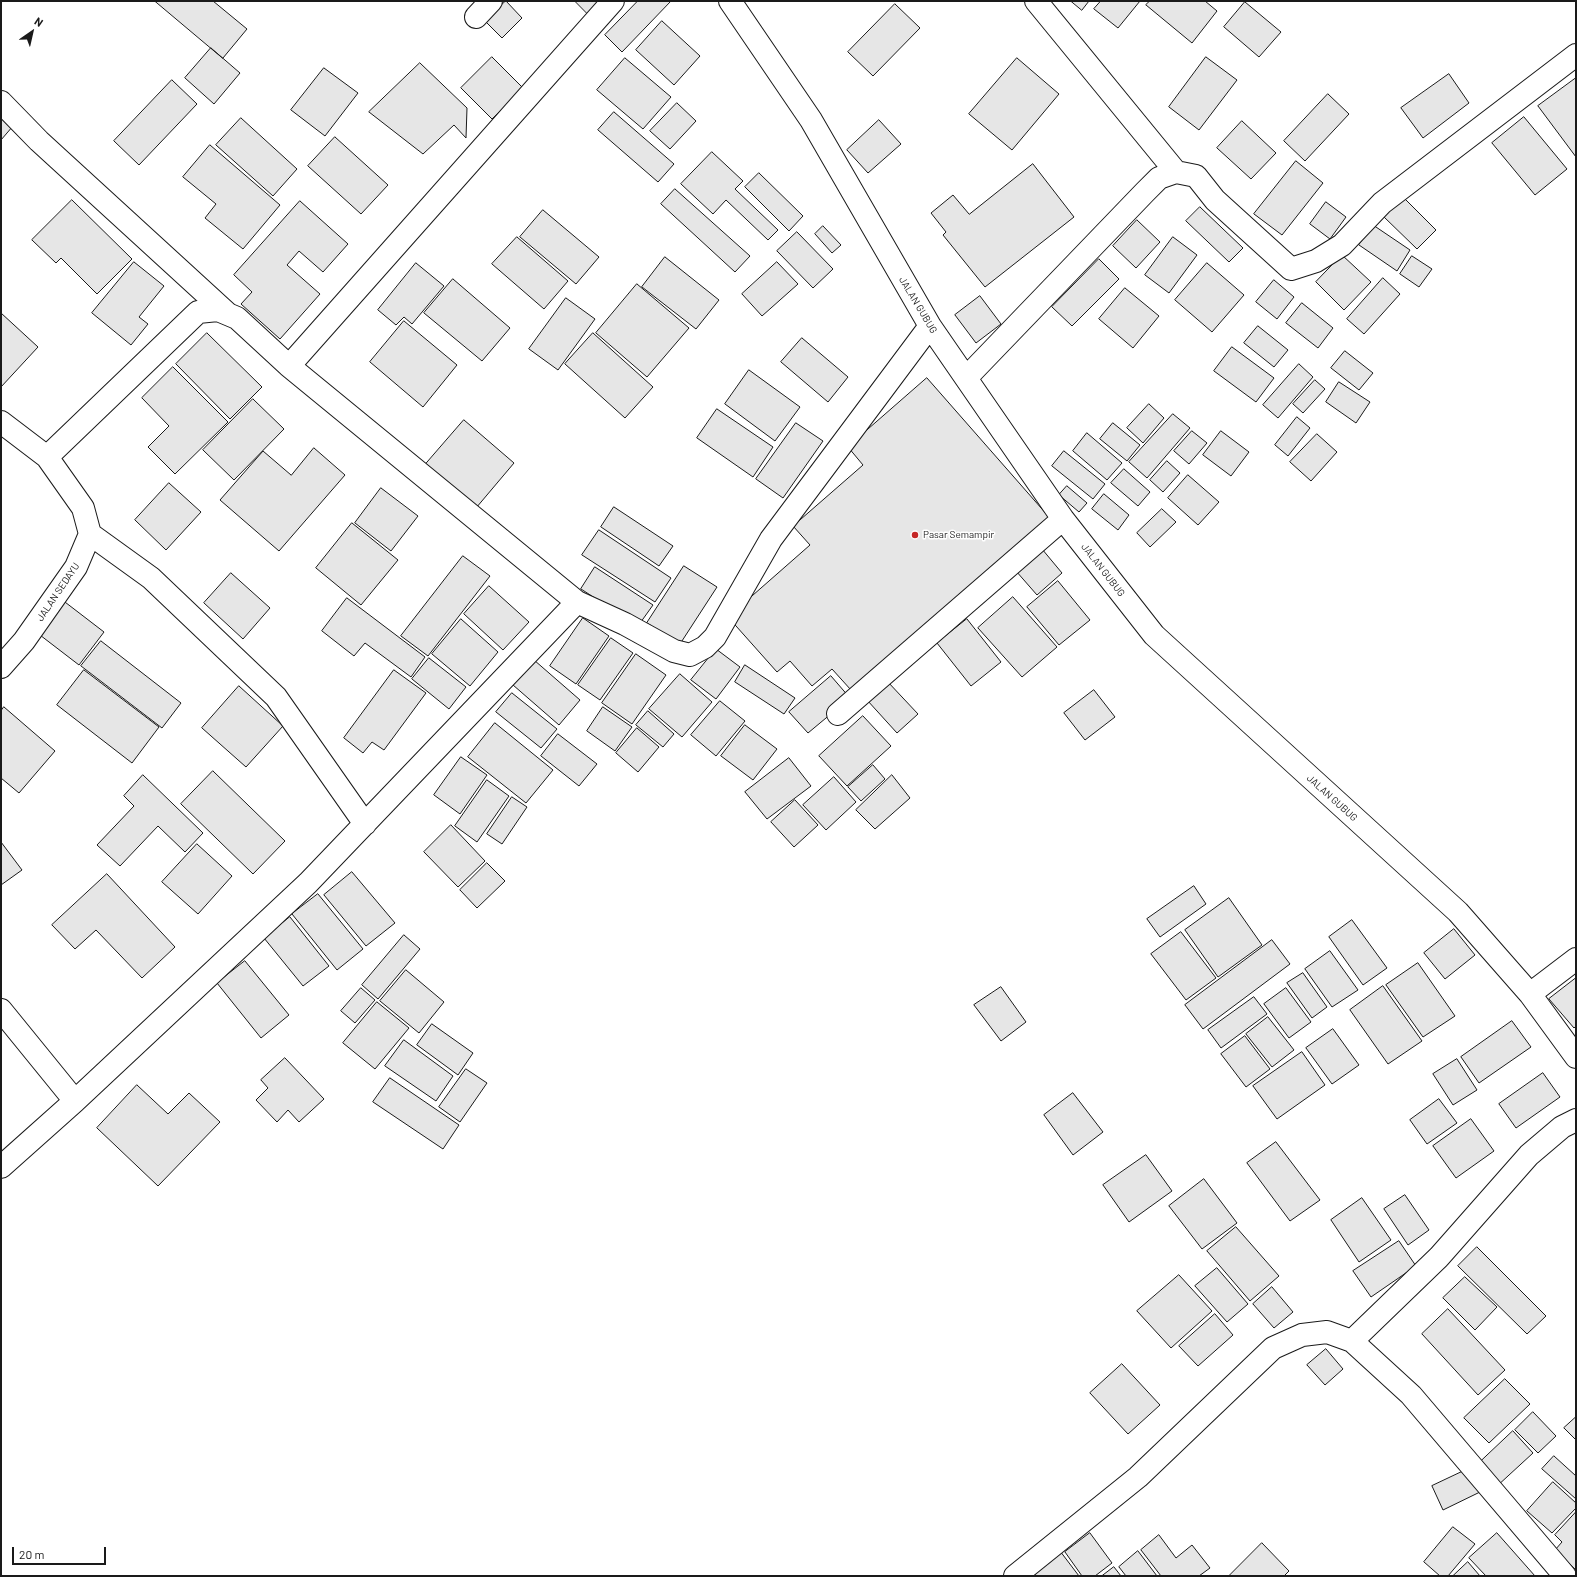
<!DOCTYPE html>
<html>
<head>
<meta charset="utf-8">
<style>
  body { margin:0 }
  #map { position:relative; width:1577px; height:1577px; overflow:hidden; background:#fff; font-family:Barlow,sans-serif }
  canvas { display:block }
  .frame { position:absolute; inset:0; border:2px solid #1a1a1a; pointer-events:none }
  .north { position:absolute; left:12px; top:12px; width:40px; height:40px; -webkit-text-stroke:3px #fff; paint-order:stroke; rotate:34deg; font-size:11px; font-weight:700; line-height:16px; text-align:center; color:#1a1a1a }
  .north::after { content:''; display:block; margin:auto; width:14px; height:18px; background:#1a1a1a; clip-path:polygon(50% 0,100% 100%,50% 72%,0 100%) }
  .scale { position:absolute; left:12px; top:1547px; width:94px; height:18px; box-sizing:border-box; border:2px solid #1a1a1a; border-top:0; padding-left:5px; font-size:12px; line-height:14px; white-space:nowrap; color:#1a1a1a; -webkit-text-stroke:3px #fff; paint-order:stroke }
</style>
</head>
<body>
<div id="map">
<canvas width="1577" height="1577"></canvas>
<div class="frame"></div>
<div class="north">N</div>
<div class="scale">20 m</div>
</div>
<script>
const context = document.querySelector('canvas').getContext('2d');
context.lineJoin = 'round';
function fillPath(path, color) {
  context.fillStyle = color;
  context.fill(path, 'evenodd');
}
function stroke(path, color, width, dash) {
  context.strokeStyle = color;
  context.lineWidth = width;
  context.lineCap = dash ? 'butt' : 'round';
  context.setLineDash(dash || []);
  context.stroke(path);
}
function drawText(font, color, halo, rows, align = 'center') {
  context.font = font + ' Barlow,sans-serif';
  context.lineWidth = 3;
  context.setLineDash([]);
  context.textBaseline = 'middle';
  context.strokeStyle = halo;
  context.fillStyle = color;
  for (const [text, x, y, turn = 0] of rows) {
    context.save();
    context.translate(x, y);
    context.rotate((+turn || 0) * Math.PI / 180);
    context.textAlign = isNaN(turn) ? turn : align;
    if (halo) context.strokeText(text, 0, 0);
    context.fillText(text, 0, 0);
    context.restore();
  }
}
const building = new Path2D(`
  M 155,1 L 213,1 L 247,29 L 223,58 Z
  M 506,1 L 522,18 L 502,38 L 485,21 Z
  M 575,1 L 599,1 L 587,13 Z
  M 638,1 L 671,1 L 622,52 L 605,35 Z
  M 1071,1 L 1089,1 L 1082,10 Z
  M 1101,1 L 1140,1 L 1118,28 L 1094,9 Z
  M 1150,1 L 1205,1 L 1217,11 L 1192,43 L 1146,5 Z
  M 1245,2 L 1281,32 L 1259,57 L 1224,27 Z
  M 895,4 L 920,28 L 873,76 L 848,52 Z
  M 662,21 L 700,56 L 674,85 L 636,50 Z
  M 211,48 L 240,73 L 214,104 L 185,78 Z
  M 492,57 L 523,88 L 492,119 L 461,88 Z
  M 1206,57 L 1237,80 L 1199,130 L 1169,107 Z
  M 625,58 L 671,97 L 643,129 L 597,90 Z
  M 1017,58 L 1059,94 L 1012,150 L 969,114 Z
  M 420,63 L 467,108 L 466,138 L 454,125 L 423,154 L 369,112 Z
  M 324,68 L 358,93 L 325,136 L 291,110 Z
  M 1449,74 L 1469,103 L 1423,138 L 1401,108 Z
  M 1576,78 L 1576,157 L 1538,106 Z
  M 172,80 L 197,104 L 139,165 L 114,141 Z
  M 1328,94 L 1349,114 L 1305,161 L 1284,141 Z
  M 677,103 L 696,121 L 670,149 L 650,131 Z
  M 614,112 L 674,164 L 658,182 L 598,130 Z
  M 1,116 L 13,126 L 1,140 Z
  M 1524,117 L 1567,169 L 1535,195 L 1492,143 Z
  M 241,118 L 297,169 L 273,196 L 216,145 Z
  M 879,120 L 901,144 L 868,173 L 847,150 Z
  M 1242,121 L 1276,153 L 1251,179 L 1217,148 Z
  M 335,137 L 388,185 L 361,214 L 308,166 Z
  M 210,145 L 280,205 L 243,249 L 205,218 L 216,204 L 183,177 Z
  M 712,152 L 743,181 L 735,189 L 778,230 L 768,240 L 726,200 L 713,214 L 681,184 Z
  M 1296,161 L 1323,183 L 1282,235 L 1254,214 Z
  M 1033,164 L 1074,217 L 985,287 L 943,235 L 946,232 L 931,213 L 953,195 L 969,214 Z
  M 759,173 L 803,216 L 789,231 L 745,187 Z
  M 675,189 L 750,256 L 735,272 L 661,204 Z
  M 1403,197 L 1436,230 L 1417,249 L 1383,216 Z
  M 72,200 L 132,259 L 97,294 L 61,258 L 56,263 L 32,240 Z
  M 300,201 L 348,244 L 323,272 L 299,251 L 287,265 L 320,294 L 280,339 L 241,304 L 252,292 L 234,275 Z
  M 1326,202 L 1346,217 L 1330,239 L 1310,224 Z
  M 1200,207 L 1243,248 L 1229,262 L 1186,221 Z
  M 543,210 L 599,257 L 576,284 L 520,237 Z
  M 1137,220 L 1160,242 L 1136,268 L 1113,246 Z
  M 1373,225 L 1410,250 L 1397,271 L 1359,245 Z
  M 823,226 L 841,245 L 832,253 L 815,234 Z
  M 797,232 L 833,269 L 813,288 L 777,251 Z
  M 517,237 L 568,281 L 544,309 L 492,264 Z
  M 1173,237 L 1197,255 L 1169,293 L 1145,275 Z
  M 1342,255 L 1371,282 L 1344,310 L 1316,282 Z
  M 1412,256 L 1432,269 L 1419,287 L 1400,274 Z
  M 665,257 L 719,300 L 696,329 L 642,287 Z
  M 1099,259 L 1119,279 L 1072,326 L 1052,307 Z
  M 134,262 L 164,286 L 139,317 L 148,324 L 131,345 L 92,313 Z
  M 777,262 L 798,284 L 762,316 L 742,294 Z
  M 416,263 L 444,286 L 412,324 L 404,317 L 396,325 L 378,310 Z
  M 1207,263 L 1244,295 L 1212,332 L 1175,300 Z
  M 1383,278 L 1400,294 L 1364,334 L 1347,319 Z
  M 453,279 L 510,328 L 482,361 L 424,313 Z
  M 1274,280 L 1294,297 L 1277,319 L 1256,302 Z
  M 637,284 L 689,328 L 647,377 L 596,333 Z
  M 1125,288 L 1159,316 L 1133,348 L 1099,319 Z
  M 980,296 L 1001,324 L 976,343 L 955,315 Z
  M 566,298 L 595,319 L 558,370 L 529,349 Z
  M 1302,303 L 1333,328 L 1318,348 L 1286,323 Z
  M 1,313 L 38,347 L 1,387 Z
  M 404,321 L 457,365 L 423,407 L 370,362 Z
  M 1258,326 L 1288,350 L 1274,367 L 1244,343 Z
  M 207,333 L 262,387 L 230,419 L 176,364 Z
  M 593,333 L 653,387 L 625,418 L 565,364 Z
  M 802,338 L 848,377 L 828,402 L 781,362 Z
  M 1232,347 L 1274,378 L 1256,402 L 1214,371 Z
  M 1345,351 L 1373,373 L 1359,390 L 1331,368 Z
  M 1299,364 L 1313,377 L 1278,418 L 1263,405 Z
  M 173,367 L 228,422 L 175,474 L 148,447 L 169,426 L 142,398 Z
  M 749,370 L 800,407 L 775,441 L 725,404 Z
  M 927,378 L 1049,517 L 851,690 L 832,669 L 812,686 L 790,661 L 777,672 L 728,617 L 810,545 L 793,526 L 863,465 L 848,447 Z
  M 1315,380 L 1325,389 L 1303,413 L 1293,404 Z
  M 1339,382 L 1370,402 L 1356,423 L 1326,402 Z
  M 253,399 L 284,429 L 234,480 L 203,450 Z
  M 1149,404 L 1164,418 L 1143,443 L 1127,428 Z
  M 717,409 L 773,447 L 753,477 L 697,438 Z
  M 1173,414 L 1190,428 L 1147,478 L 1129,462 Z
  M 1297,417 L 1310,428 L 1288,456 L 1275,445 Z
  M 464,420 L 514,463 L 476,508 L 425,465 Z
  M 796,423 L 823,441 L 783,498 L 756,479 Z
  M 1113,423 L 1140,445 L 1127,461 L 1100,439 Z
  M 1192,431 L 1207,443 L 1189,464 L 1174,451 Z
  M 1221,431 L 1249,452 L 1231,476 L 1203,455 Z
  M 1087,433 L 1122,463 L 1107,480 L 1073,451 Z
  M 1317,434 L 1337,452 L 1311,481 L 1290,462 Z
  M 314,448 L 345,475 L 279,551 L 220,500 L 263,451 L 291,475 Z
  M 1064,451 L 1105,484 L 1093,499 L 1052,466 Z
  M 1167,461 L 1180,473 L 1163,492 L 1150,480 Z
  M 1124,469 L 1150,492 L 1138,506 L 1111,483 Z
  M 1188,475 L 1219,502 L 1198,525 L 1168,498 Z
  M 169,483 L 201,512 L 166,550 L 135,520 Z
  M 1067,486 L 1087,503 L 1079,512 L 1059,495 Z
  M 381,488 L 418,516 L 391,551 L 355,523 Z
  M 1104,494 L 1129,515 L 1118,530 L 1092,509 Z
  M 614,507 L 673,546 L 659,566 L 601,527 Z
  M 1162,509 L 1176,522 L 1150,547 L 1137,533 Z
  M 352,523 L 398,560 L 361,605 L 316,568 Z
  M 599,530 L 671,578 L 655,602 L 582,555 Z
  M 1042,549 L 1062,573 L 1037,595 L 1016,571 Z
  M 463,556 L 490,576 L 428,656 L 401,636 Z
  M 684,566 L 717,587 L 680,644 L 647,623 Z
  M 595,567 L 653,605 L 638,626 L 581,589 Z
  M 231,573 L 270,608 L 243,639 L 204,603 Z
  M 1058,581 L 1090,620 L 1059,645 L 1027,607 Z
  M 489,586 L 529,622 L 503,650 L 464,614 Z
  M 1013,597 L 1057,647 L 1022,677 L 978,628 Z
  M 347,598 L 425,657 L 411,677 L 365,643 L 354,656 L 322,631 Z
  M 61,599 L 104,632 L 79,665 L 36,632 Z
  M 583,618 L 609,636 L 576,684 L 550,666 Z
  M 461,619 L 498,652 L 470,686 L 432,654 Z
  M 967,619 L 1001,662 L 971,686 L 937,643 Z
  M 611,638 L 633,653 L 600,700 L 578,685 Z
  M 101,641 L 181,703 L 162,728 L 81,666 Z
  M 716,649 L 740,667 L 716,699 L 691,680 Z
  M 636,654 L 666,675 L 632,724 L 602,703 Z
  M 429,658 L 466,687 L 449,709 L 412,679 Z
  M 534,660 L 580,700 L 559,725 L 513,685 Z
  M 745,665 L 795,698 L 784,714 L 735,682 Z
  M 84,670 L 159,727 L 132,763 L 57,705 Z
  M 394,670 L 426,693 L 384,750 L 372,742 L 363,753 L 344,738 Z
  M 680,674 L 712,702 L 682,737 L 649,709 Z
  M 831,676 L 850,698 L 808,733 L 789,712 Z
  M 887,681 L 918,714 L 897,733 L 867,700 Z
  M 239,686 L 283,726 L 246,767 L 202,728 Z
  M 1094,690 L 1115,717 L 1085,740 L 1064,713 Z
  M 512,693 L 557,729 L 541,748 L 496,712 Z
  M 720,701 L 745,721 L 716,756 L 691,735 Z
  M 4,707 L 55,751 L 19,793 L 1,778 L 1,711 Z
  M 603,707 L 632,727 L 615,751 L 587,731 Z
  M 648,711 L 674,734 L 663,747 L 636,725 Z
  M 863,716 L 891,746 L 847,786 L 819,756 Z
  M 495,723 L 553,770 L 526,803 L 468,757 Z
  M 745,725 L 777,749 L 753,780 L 721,756 Z
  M 637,728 L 659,747 L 638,772 L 616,753 Z
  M 558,734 L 597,764 L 579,786 L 541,756 Z
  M 461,757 L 487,775 L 460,814 L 434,795 Z
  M 789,758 L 811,786 L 767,819 L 745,792 Z
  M 873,765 L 885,779 L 861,801 L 848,787 Z
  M 213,771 L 285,841 L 253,874 L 181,804 Z
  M 143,775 L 203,833 L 185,852 L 158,826 L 120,866 L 97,845 L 134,806 L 124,796 Z
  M 892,775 L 910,798 L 875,829 L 856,810 Z
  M 834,777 L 856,802 L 826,830 L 803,805 Z
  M 487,780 L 509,796 L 477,842 L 455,826 Z
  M 512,797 L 527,807 L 502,844 L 487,834 Z
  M 795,800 L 818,825 L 794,847 L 771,822 Z
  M 451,825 L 485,861 L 458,887 L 424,852 Z
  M 1,842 L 22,870 L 1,885 Z
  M 197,844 L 232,876 L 198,914 L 162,882 Z
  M 487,863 L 505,881 L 477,908 L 460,890 Z
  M 352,872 L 395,923 L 366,946 L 324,895 Z
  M 107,874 L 175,947 L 142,978 L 96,930 L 75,949 L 52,925 Z
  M 1194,886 L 1206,904 L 1160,937 L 1147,919 Z
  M 318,894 L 363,949 L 337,970 L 292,914 Z
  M 1229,898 L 1262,945 L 1218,977 L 1185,930 Z
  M 290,917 L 329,966 L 303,986 L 264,938 Z
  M 1352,920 L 1387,968 L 1363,985 L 1329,937 Z
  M 1454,929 L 1475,955 L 1445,979 L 1424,953 Z
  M 1181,932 L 1216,978 L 1186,1000 L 1151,954 Z
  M 404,935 L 420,949 L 378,999 L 362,985 Z
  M 1272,940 L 1290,964 L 1203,1029 L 1185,1005 Z
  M 1330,951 L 1358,990 L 1332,1007 L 1305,969 Z
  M 245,961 L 289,1015 L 261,1038 L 217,983 Z
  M 1418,963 L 1455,1016 L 1423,1037 L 1386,985 Z
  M 406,970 L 444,1002 L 419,1033 L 380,1001 Z
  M 1303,973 L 1327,1007 L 1312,1018 L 1287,983 Z
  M 1576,978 L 1576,1026 L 1574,1028 L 1549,999 Z
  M 1383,986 L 1422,1041 L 1388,1064 L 1350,1010 Z
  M 1001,987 L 1026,1022 L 1001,1041 L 974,1005 Z
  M 361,988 L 375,1000 L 355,1023 L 341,1011 Z
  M 1286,988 L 1311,1022 L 1289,1038 L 1264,1004 Z
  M 1254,997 L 1267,1014 L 1221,1048 L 1208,1030 Z
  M 377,1002 L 409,1028 L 375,1069 L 343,1043 Z
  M 1268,1017 L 1294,1050 L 1272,1067 L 1246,1034 Z
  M 1512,1021 L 1531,1047 L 1479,1083 L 1461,1057 Z
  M 432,1024 L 473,1053 L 458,1075 L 417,1045 Z
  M 1333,1029 L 1359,1065 L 1332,1084 L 1306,1048 Z
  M 1245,1036 L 1270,1069 L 1246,1087 L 1221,1054 Z
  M 404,1040 L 453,1076 L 436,1101 L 385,1066 Z
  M 1302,1052 L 1325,1085 L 1277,1119 L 1253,1086 Z
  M 285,1058 L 324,1099 L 299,1122 L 288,1110 L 277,1122 L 256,1100 L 268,1088 L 261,1080 Z
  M 1457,1059 L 1477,1090 L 1453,1105 L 1433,1074 Z
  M 466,1069 L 487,1083 L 460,1122 L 439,1107 Z
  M 1543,1073 L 1560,1097 L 1516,1128 L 1499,1104 Z
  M 390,1078 L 459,1125 L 443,1149 L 373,1102 Z
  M 137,1085 L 168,1114 L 189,1093 L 220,1122 L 158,1186 L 97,1128 Z
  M 1073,1093 L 1103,1132 L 1073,1155 L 1044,1115 Z
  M 1439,1099 L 1457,1123 L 1427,1144 L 1410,1120 Z
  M 1471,1119 L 1494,1151 L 1456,1178 L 1433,1146 Z
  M 1276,1142 L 1320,1200 L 1290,1221 L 1247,1163 Z
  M 1146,1155 L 1172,1191 L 1129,1222 L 1103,1185 Z
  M 1204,1179 L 1237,1223 L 1202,1249 L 1169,1206 Z
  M 1405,1195 L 1429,1230 L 1408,1245 L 1384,1209 Z
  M 1362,1198 L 1391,1240 L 1359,1262 L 1331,1220 Z
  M 1236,1227 L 1279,1276 L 1250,1301 L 1207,1251 Z
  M 1399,1241 L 1416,1266 L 1371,1297 L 1353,1271 Z
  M 1477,1247 L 1546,1316 L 1527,1334 L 1458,1266 Z
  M 1217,1268 L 1248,1304 L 1227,1322 L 1195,1286 Z
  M 1179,1275 L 1212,1311 L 1171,1348 L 1137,1311 Z
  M 1465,1277 L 1497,1307 L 1475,1330 L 1443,1298 Z
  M 1272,1287 L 1293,1312 L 1274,1328 L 1253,1304 Z
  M 1448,1309 L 1505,1370 L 1478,1395 L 1422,1334 Z
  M 1215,1314 L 1233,1335 L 1198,1366 L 1179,1346 Z
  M 1326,1349 L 1343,1369 L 1325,1385 L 1307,1365 Z
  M 1122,1364 L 1160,1405 L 1128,1434 L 1090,1393 Z
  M 1505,1379 L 1530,1404 L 1489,1443 L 1464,1418 Z
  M 1533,1412 L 1556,1436 L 1538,1453 L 1515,1430 Z
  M 1576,1417 L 1576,1440 L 1564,1428 Z
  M 1513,1431 L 1533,1453 L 1496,1487 L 1476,1466 Z
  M 1554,1456 L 1576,1476 L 1576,1499 L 1542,1469 Z
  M 1468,1469 L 1480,1492 L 1443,1510 L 1432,1486 Z
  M 1553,1482 L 1576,1503 L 1576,1508 L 1552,1533 L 1527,1511 Z
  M 1576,1512 L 1576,1570 L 1555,1550 L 1562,1542 L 1555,1535 Z
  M 1453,1527 L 1475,1544 L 1448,1576 L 1440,1576 L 1424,1562 Z
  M 1090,1533 L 1112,1563 L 1095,1576 L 1082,1576 L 1065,1552 Z
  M 1497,1533 L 1535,1576 L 1486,1576 L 1469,1558 Z
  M 1159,1535 L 1176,1558 L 1192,1545 L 1210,1568 L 1199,1576 L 1161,1576 L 1141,1550 Z
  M 1262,1543 L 1289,1571 L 1284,1576 L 1229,1576 Z
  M 1060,1551 L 1079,1576 L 1036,1576 L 1033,1572 Z
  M 1138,1551 L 1157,1576 L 1126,1576 L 1119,1567 Z
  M 1468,1562 L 1480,1576 L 1453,1576 Z
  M 1114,1567 L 1121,1576 L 1102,1576 Z`);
fillPath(building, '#e6e6e6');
stroke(building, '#1a1a1a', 1);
const street = new Path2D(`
  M 730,1 L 811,120 L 930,326 L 1063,519 L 1154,635 L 1458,912 L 1530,994 L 1576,1057
  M 1036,1 L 1176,172
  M 476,17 L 491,1
  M 1,102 L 39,141 L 228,314
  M 289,366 L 613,1
  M 966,378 L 1145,192 L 1159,178 L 1176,172 L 1196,176 L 1215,200 L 1291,269 L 1316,261 L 1342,245 L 1382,203 L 1576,55
  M 1,422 L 47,457 L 83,508 L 90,534 L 76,567 L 24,641 L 1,667
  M 47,457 L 198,312 L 218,310 L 237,318 L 289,366 L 577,602 L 625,624 L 674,651 L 690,655 L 705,647 L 715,637 L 771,539 L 930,326
  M 90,534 L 151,578 L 276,697 L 365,824
  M 838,714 L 1063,519
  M 1530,994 L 1576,959
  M 1,1010 L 75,1101
  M 1,1167 L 75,1101 L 308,883 L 577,602
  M 1352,1341 L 1439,1257 L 1529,1155 L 1562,1127 L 1576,1120
  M 1015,1576 L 1138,1477 L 1273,1348 L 1302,1335 L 1327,1332 L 1352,1341 L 1411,1395 L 1565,1576`);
stroke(street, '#1a1a1a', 24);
stroke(street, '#fff', 22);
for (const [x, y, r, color] of [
  [915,535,4,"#c62828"]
]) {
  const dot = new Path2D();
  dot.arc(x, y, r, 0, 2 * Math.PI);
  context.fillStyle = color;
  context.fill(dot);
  stroke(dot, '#fff', 1.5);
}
drawText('10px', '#1a1a1a', '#fff', [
  ["JALAN GUBUG",918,305,59],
  ["JALAN GUBUG",1103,570,52],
  ["JALAN SEDAYU",58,592,-56],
  ["JALAN GUBUG",1332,798,42]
]);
drawText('10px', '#1a1a1a', '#fff', [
  ["Pasar Semampir",923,535]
], 'left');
</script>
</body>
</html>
